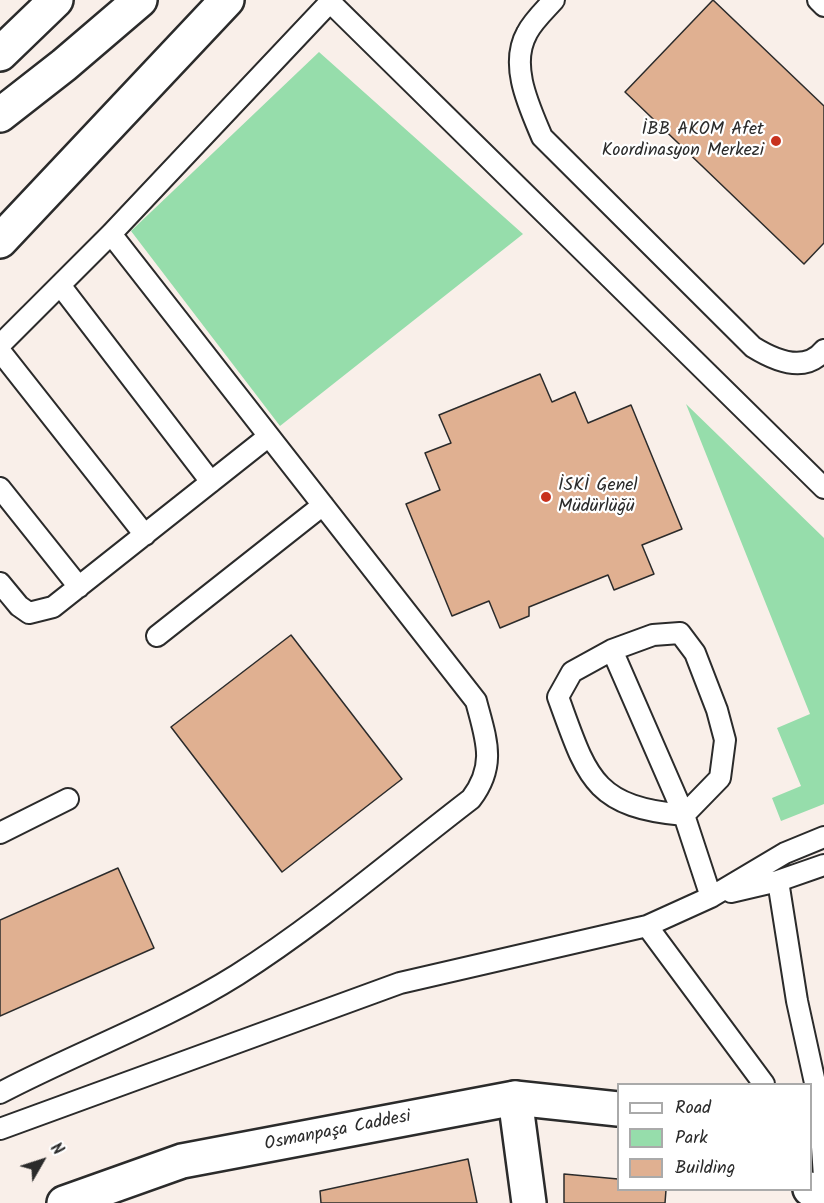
<!DOCTYPE html>
<html>
<head>
<meta charset="utf-8">
<style>
  body { margin:0 }
  #map { position:relative; width:824px; height:1203px; overflow:hidden; background:#f9efe9; font-family:Kalam,sans-serif }
  canvas { display:block }
  .legend { position:absolute; left:617px; top:1083px; width:195px; height:108px; box-sizing:border-box; background:#fff; border:2px solid #aaa; margin:0; padding:8px 10px; list-style:none; font-size:18px; color:#2b2b2b }
  .legend li { display:flex; align-items:center; gap:12px; height:30px }
  .legend b { width:30px; border:2px solid #aaa }
  .north { position:absolute; left:12px; top:1131px; width:60px; height:60px; -webkit-text-stroke:4px #fff; paint-order:stroke; rotate:51deg; font-size:16px; font-weight:700; line-height:24px; text-align:center; color:#2b2b2b }
  .north::after { content:''; display:block; margin:auto; width:21px; height:27px; background:#2b2b2b; clip-path:polygon(50% 0,100% 100%,50% 72%,0 100%) }
</style>
</head>
<body>
<div id="map">
<canvas width="824" height="1203"></canvas>
<ul class="legend">
<li><b style="height:8px;background:#fff"></b>Road</li>
<li><b style="height:16px;background:#96ddab"></b>Park</li>
<li><b style="height:16px;background:#e0b091"></b>Building</li>
</ul>
<div class="north">N</div>
</div>
<script>
const context = document.querySelector('canvas').getContext('2d');
context.lineJoin = 'round';
function fillPath(path, color) {
  context.fillStyle = color;
  context.fill(path, 'evenodd');
}
function stroke(path, color, width, dash) {
  context.strokeStyle = color;
  context.lineWidth = width;
  context.lineCap = dash ? 'butt' : 'round';
  context.setLineDash(dash || []);
  context.stroke(path);
}
function drawText(font, color, halo, rows, align = 'center') {
  context.font = font + ' Kalam,sans-serif';
  context.lineWidth = 4.5;
  context.setLineDash([]);
  context.textBaseline = 'middle';
  context.strokeStyle = halo;
  context.fillStyle = color;
  for (const [text, x, y, turn = 0] of rows) {
    context.save();
    context.translate(x, y);
    context.rotate((+turn || 0) * Math.PI / 180);
    context.textAlign = isNaN(turn) ? turn : align;
    if (halo) context.strokeText(text, 0, 0);
    context.fillText(text, 0, 0);
    context.restore();
  }
}
fillPath(new Path2D(`
  M 319,52 L 523,234 L 280,426 L 131,231 Z
  M 686,404 L 824,538 L 824,804 L 781,821 L 772,798 L 801,786 L 777,728 L 810,714 Z`), '#96ddab');
const building = new Path2D(`
  M 713,0 L 824,106 L 824,243 L 804,264 L 625,92 Z
  M 540,374 L 552,402 L 575,392 L 588,423 L 631,405 L 682,529 L 642,545 L 654,574 L 614,590 L 608,575 L 529,607 L 529,616 L 500,628 L 489,601 L 452,616 L 406,504 L 440,490 L 425,453 L 451,443 L 439,415 Z
  M 291,635 L 402,779 L 282,872 L 171,727 Z
  M 118,868 L 154,948 L 0,1016 L 0,920 Z
  M 468,1159 L 477,1203 L 321,1203 L 320,1191 Z
  M 564,1174 L 618,1179 L 618,1190 L 666,1190 L 665,1203 L 564,1203 Z`);
fillPath(building, '#e0b091');
stroke(building, '#2b2b2b', 1.5);
const lane = new Path2D(`
  M 554,0 C 545,10 533,21 527,33 C 509,65 529,106 542,137 L 753,347 C 774,360 805,374 824,350
  M 818,0 L 824,6
  M 330,2 L 824,488
  M 60,285 L 211,482
  M 0,345 L 111,234 L 332,0
  M 0,351 L 145,535
  M 0,488 L 79,587
  M 0,583 L 19,606 L 29,613 L 53,607 L 269,436
  M 680,633 L 695,653 L 717,710 L 725,740 L 720,778 L 684,815 C 592,807 587,776 558,697 L 572,672 L 612,650 L 653,635 Z
  M 157,636 L 323,505
  M 612,650 L 684,815 L 711,897
  M 0,833 L 68,799
  M 778,881 L 797,1001 L 819,1101 L 824,1177
  M 731,892 L 778,881 L 824,865
  M 647,926 L 764,1084
  M 0,1093 C 78,1052 162,1022 237,975 C 319,923 394,858 471,799 C 497,765 486,739 476,701 L 111,234
  M 0,1129 L 400,983 L 647,926 L 711,897 L 785,853 L 824,837`);
const street = new Path2D(`
  M 0,241 L 227,0
  M 515,1098 L 529,1203`);
const secondary = new Path2D(`
  M 810,1189 L 824,1196
  M 64,1203 L 182,1161 L 515,1098 L 618,1109`);
const highway = new Path2D(`
  M 0,54 L 56,0
  M 0,115 L 64,65 L 140,0`);
stroke(lane, '#2b2b2b', 24);
stroke(street, '#2b2b2b', 38);
stroke(secondary, '#2b2b2b', 38);
stroke(highway, '#2b2b2b', 38);
stroke(lane, '#fff', 20);
stroke(street, '#fff', 33);
stroke(secondary, '#fff', 33);
stroke(highway, '#fff', 33);
for (const [x, y, r, color] of [
  [776,141,6,"#c8321e"],
  [546,497,6,"#c8321e"]
]) {
  const dot = new Path2D();
  dot.arc(x, y, r, 0, 2 * Math.PI);
  context.fillStyle = color;
  context.fill(dot);
  stroke(dot, '#fff', 2);
}
drawText('18px', '#2b2b2b', '#fff', [
  ["İBB AKOM Afet",764,131],
  ["Koordinasyon Merkezi",764,152],
  ["İSKİ Genel",558,487,"left"],
  ["Müdürlüğü",558,508,"left"]
], 'right');
drawText('18px', '#2b2b2b', '#fff', [
  ["Osmanpaşa Caddesi",338,1132,-11]
]);
</script>
</body>
</html>
